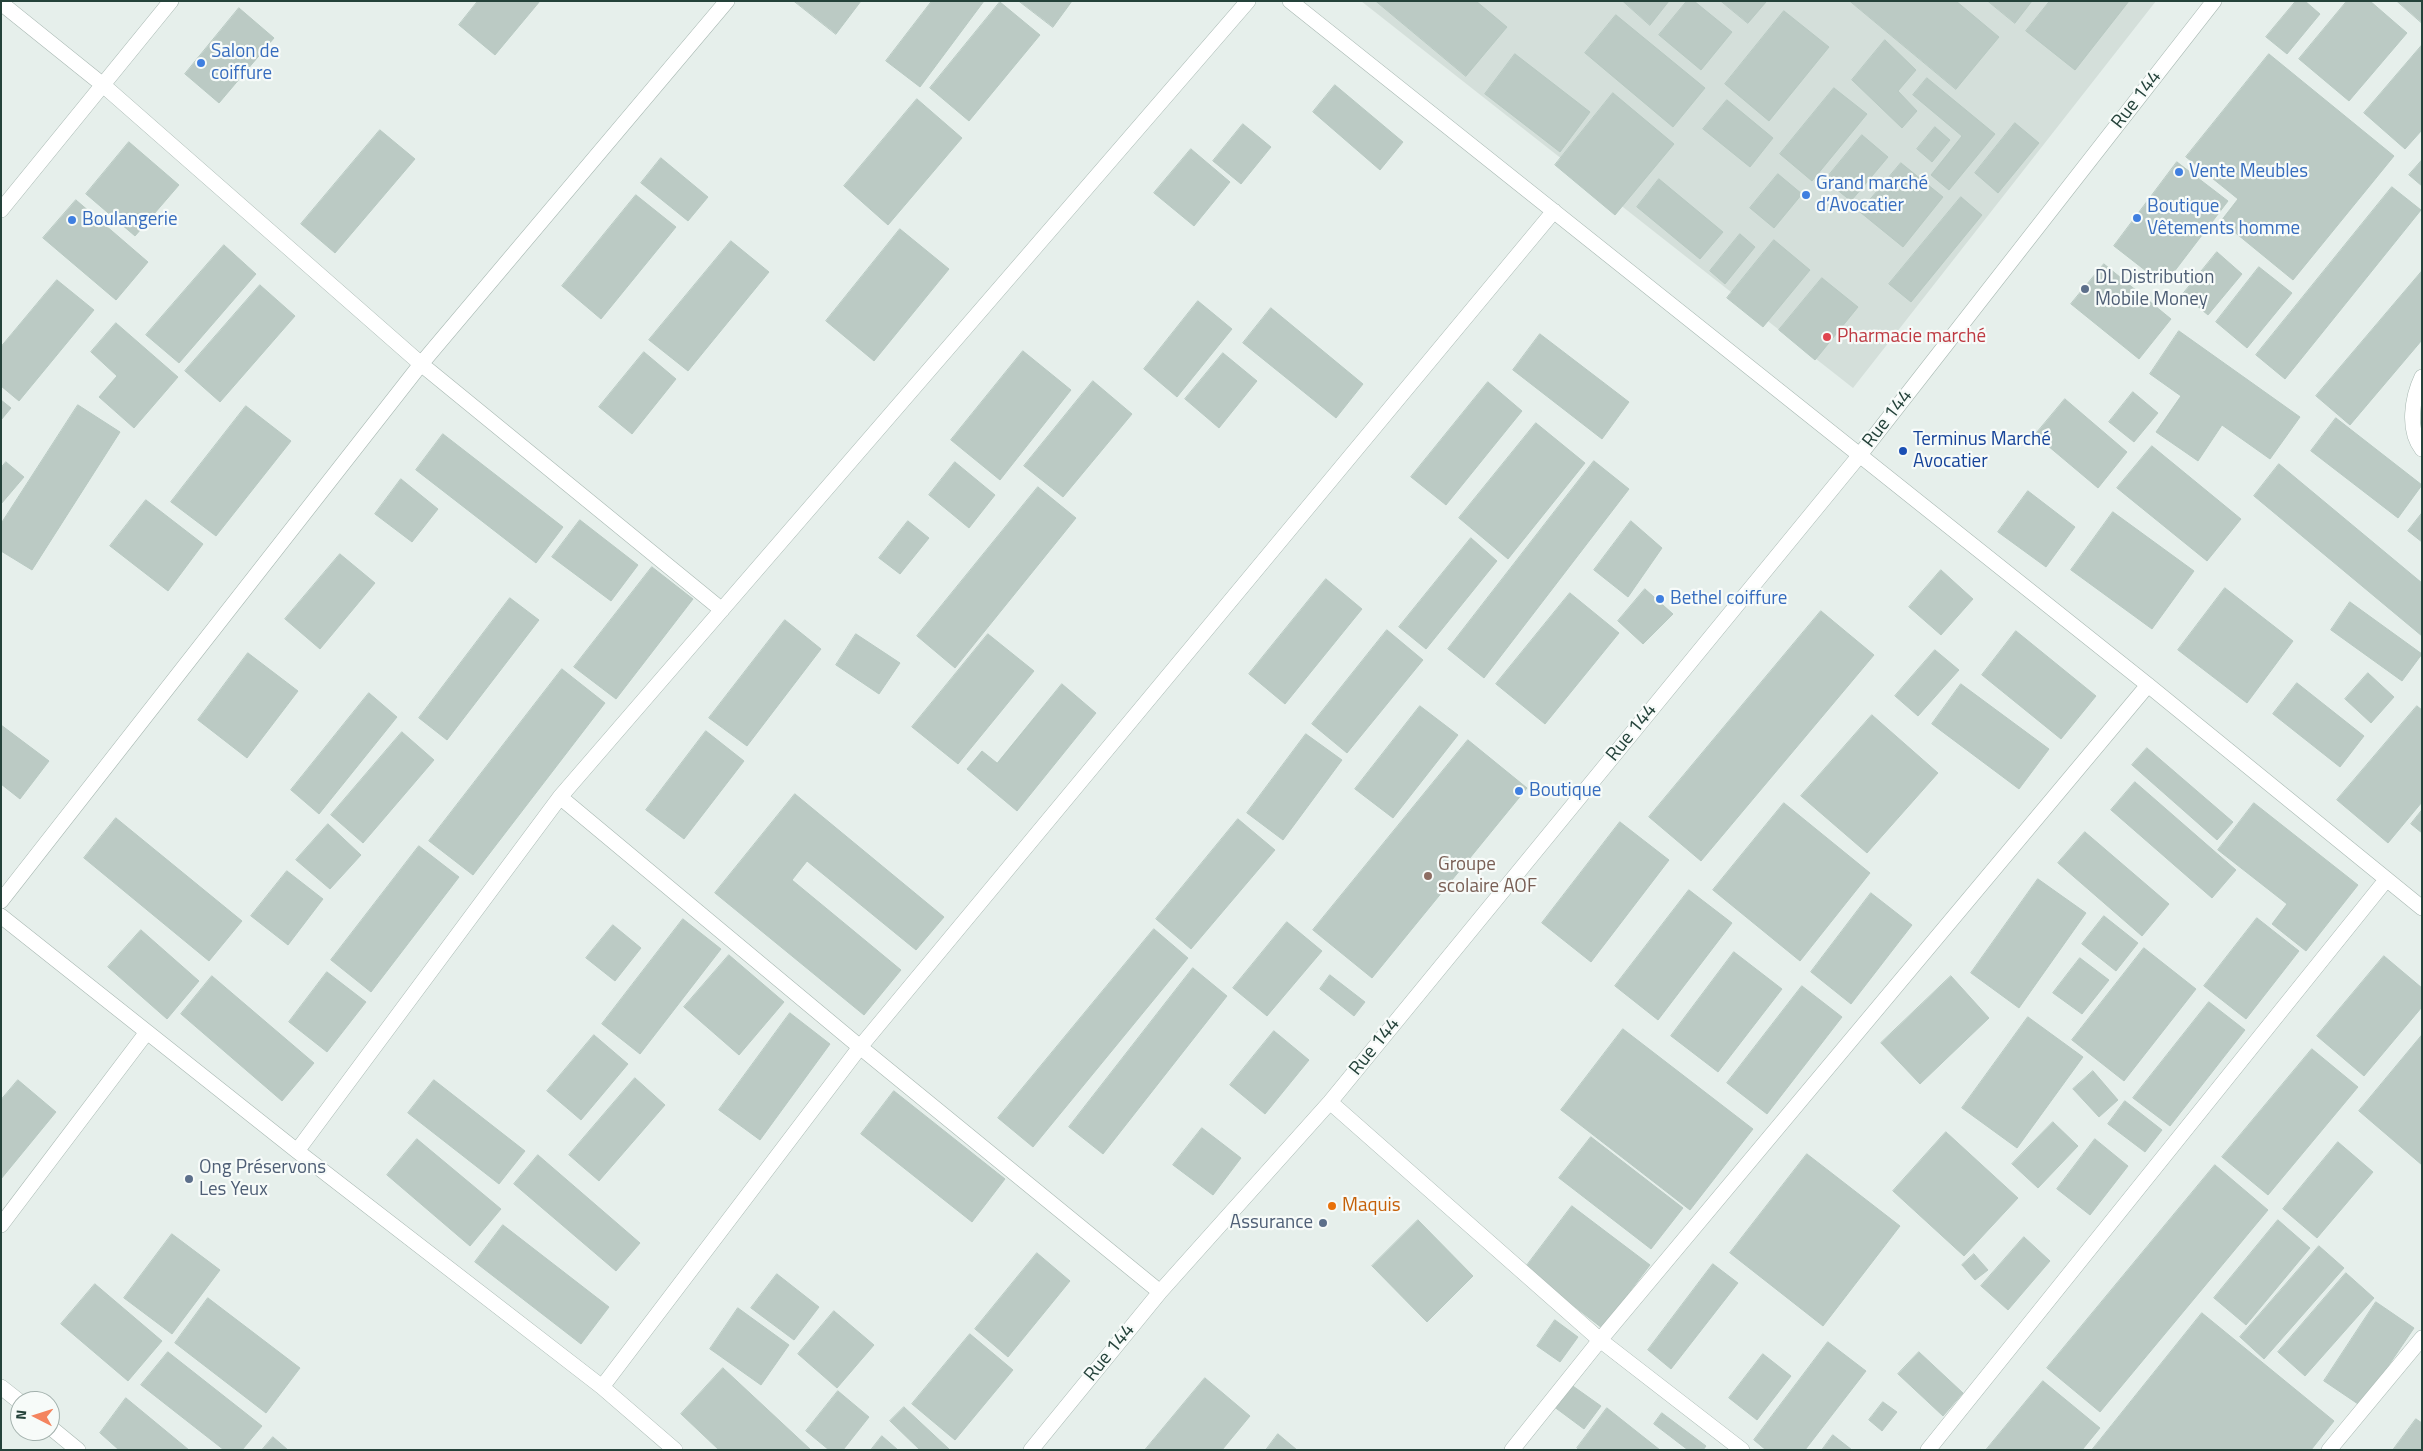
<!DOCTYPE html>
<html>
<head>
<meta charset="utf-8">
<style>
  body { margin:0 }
  #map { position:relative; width:2423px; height:1451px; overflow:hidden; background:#e6efeb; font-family:"Titillium Web",sans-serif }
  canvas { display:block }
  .frame { position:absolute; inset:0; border:2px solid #24423a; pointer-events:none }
  .north { position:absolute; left:10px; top:1391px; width:50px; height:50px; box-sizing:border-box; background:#f7fbf9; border:1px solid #a3b1ad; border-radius:50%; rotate:275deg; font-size:14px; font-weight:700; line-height:20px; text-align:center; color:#24423a }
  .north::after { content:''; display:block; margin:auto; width:18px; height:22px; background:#f4845f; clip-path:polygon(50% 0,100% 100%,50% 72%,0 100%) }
</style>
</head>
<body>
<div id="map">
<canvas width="2423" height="1451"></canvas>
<div class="frame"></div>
<div class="north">N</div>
</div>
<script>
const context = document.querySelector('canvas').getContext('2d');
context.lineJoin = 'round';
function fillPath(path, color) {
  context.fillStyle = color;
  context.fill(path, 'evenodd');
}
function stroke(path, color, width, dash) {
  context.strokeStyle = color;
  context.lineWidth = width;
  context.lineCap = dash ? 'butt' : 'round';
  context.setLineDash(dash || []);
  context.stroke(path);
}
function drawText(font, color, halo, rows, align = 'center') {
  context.font = font + ' "Titillium Web",sans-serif';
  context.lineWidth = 4.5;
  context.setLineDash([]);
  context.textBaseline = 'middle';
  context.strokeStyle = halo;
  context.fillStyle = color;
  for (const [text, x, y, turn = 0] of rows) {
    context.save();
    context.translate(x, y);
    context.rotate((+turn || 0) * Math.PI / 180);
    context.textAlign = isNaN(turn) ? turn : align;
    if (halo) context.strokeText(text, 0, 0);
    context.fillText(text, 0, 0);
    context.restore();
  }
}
fillPath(new Path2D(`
  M 1361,1 L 2156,1 L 1853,388 Z`), '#d4dfda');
const building = new Path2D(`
  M 478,1 L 540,1 L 495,55 L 459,25 Z
  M 794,1 L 861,1 L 836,34 Z
  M 932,1 L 984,1 L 920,87 L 886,61 Z
  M 1019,1 L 1072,1 L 1053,27 Z
  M 1376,1 L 1476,1 L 1507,27 L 1466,76 Z
  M 1623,1 L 1669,1 L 1650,25 Z
  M 1687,1 L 1694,1 L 1732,32 L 1701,70 L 1659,35 Z
  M 1721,1 L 1765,1 L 1766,2 L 1748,23 Z
  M 1850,1 L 1956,1 L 1999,37 L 1956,89 Z
  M 1988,1 L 2032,1 L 2015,23 Z
  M 2050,1 L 2129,1 L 2075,70 L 2026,31 Z
  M 2296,1 L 2305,1 L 2320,14 L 2287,54 L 2266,37 Z
  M 2347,1 L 2370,1 L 2407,33 L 2349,101 L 2299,59 Z
  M 2397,1 L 2422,1 L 2422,20 L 2421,22 Z
  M 1000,2 L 1040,35 L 969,121 L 930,88 Z
  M 239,8 L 274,38 L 219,103 L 185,74 Z
  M 1784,11 L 1829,47 L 1769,121 L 1725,84 Z
  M 1616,15 L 1705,88 L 1673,127 L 1585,53 Z
  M 1885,40 L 1916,70 L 1898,91 L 1917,111 L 1902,128 L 1852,80 Z
  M 2422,45 L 2422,130 L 2405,149 L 2364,113 Z
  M 1515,54 L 1590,112 L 1560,152 L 1485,94 Z
  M 2269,54 L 2394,156 L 2293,280 L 2221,221 L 2238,199 L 2186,157 Z
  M 1927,78 L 1995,134 L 1949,190 L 1931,175 L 1962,136 L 1913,95 Z
  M 1335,85 L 1403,142 L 1380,170 L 1313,112 Z
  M 1834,88 L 1867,114 L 1812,181 L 1780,154 Z
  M 1613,93 L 1674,144 L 1615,215 L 1555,165 Z
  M 917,99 L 962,138 L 888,225 L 844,186 Z
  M 1727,100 L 1773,138 L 1750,167 L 1703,129 Z
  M 2015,123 L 2039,143 L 1998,193 L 1975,173 Z
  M 1243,124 L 1271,147 L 1241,184 L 1213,161 Z
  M 1935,127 L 1950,140 L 1932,162 L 1917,149 Z
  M 380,130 L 415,159 L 335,253 L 301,224 Z
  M 1862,135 L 1888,157 L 1851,201 L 1825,180 Z
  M 129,142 L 179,185 L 135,236 L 86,194 Z
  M 1191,149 L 1230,182 L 1194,226 L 1154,193 Z
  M 661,158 L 708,197 L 688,221 L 641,183 Z
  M 2422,160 L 2422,186 L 2409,175 Z
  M 2177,162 L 2228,201 L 2164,285 L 2114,246 Z
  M 1901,163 L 1943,197 L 1903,247 L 1860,212 Z
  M 1778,174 L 1802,194 L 1774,228 L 1750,208 Z
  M 1659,179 L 1723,232 L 1700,259 L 1637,207 Z
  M 2392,187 L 2421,210 L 2285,379 L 2256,355 Z
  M 636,195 L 676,227 L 601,319 L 562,286 Z
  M 1961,197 L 1982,215 L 1911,302 L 1889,284 Z
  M 76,200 L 148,262 L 116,300 L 43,238 Z
  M 900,229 L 949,269 L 874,361 L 826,321 Z
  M 1740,234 L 1755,247 L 1725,284 L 1710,271 Z
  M 1774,240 L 1810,270 L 1763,327 L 1727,298 Z
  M 731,241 L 769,272 L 688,371 L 649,340 Z
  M 224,245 L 256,274 L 179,363 L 146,335 Z
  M 2217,252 L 2242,274 L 2208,315 L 2183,294 Z
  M 2104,264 L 2171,319 L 2139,359 L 2071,304 Z
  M 2259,267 L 2292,293 L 2247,348 L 2216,322 Z
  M 2422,271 L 2422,340 L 2350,425 L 2316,396 Z
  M 1822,278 L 1858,307 L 1815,360 L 1779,330 Z
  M 57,280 L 94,310 L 19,401 L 1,386 L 1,347 Z
  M 260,285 L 295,316 L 220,402 L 185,371 Z
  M 1198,301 L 1232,329 L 1177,397 L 1144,369 Z
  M 1271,308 L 1363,384 L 1336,418 L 1243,343 Z
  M 116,323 L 178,377 L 134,428 L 99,397 L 117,376 L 91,352 Z
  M 2179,331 L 2300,417 L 2270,459 L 2222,425 L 2198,461 L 2156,432 L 2181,396 L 2150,374 Z
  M 1540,334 L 1629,402 L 1602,439 L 1513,370 Z
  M 1023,351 L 1071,390 L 1000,480 L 951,440 Z
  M 644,352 L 676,379 L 632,434 L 599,407 Z
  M 1223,353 L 1257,381 L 1219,428 L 1185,399 Z
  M 1093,381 L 1132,414 L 1063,497 L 1024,466 Z
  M 1488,382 L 1522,411 L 1446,505 L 1411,477 Z
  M 2133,392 L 2158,413 L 2134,442 L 2109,422 Z
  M 2065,399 L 2127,452 L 2098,488 L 2035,435 Z
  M 1,400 L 11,408 L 1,420 Z
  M 78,405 L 120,432 L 32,570 L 1,551 L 1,524 Z
  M 246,406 L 291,441 L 216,536 L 171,502 Z
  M 2336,418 L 2422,485 L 2398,518 L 2311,451 Z
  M 1536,423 L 1585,463 L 1508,559 L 1459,518 Z
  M 443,434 L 563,527 L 536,563 L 416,470 Z
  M 2152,446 L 2241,519 L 2207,561 L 2117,488 Z
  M 1594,461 L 1629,489 L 1484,678 L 1448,649 Z
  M 6,462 L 24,477 L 1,504 L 1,468 Z
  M 955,462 L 995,495 L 969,528 L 929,495 Z
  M 2279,464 L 2422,583 L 2422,636 L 2254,496 Z
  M 401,479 L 438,509 L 412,542 L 375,514 Z
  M 1038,487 L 1076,518 L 955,668 L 917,636 Z
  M 2028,491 L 2075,527 L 2046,567 L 1998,532 Z
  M 146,500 L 203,544 L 168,591 L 110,546 Z
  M 2113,512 L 2194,571 L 2152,629 L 2071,570 Z
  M 2422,513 L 2422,542 L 2408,531 Z
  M 580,520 L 638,565 L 611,601 L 552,557 Z
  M 908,521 L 929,538 L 900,574 L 879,558 Z
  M 1631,521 L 1662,548 L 1628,597 L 1594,570 Z
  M 1471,538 L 1497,561 L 1426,649 L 1399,627 Z
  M 340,554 L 375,583 L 320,649 L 285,619 Z
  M 652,567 L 693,599 L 616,699 L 574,667 Z
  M 1941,570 L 1973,599 L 1941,635 L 1909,607 Z
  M 1326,579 L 1362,609 L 1285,704 L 1249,674 Z
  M 2225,588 L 2293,641 L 2247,703 L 2178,650 Z
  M 1645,589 L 1673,614 L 1643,644 L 1618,621 Z
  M 1570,593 L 1619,633 L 1545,724 L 1496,684 Z
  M 510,598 L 539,620 L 447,740 L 419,718 Z
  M 2350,602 L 2422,654 L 2402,681 L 2331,630 Z
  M 1821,611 L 1874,655 L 1701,861 L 1649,817 Z
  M 785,620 L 821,649 L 747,746 L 709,718 Z
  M 1387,630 L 1423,660 L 1347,753 L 1312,724 Z
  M 2016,631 L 2096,696 L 2061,739 L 1982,675 Z
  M 856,634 L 900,663 L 879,694 L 836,665 Z
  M 988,634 L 1034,671 L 958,764 L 912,727 Z
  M 1935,650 L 1959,670 L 1918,716 L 1895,696 Z
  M 248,653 L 298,691 L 247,758 L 198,720 Z
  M 562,669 L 605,703 L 473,875 L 429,841 Z
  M 2368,673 L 2394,697 L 2371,723 L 2345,699 Z
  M 2297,683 L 2364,736 L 2340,767 L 2273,714 Z
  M 1062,684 L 1096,713 L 1017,811 L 967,769 L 982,751 L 997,763 Z
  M 1961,684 L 2049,749 L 2019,789 L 1932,724 Z
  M 369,693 L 397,717 L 319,814 L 291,790 Z
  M 1420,706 L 1458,735 L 1393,818 L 1355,789 Z
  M 2417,706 L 2422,710 L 2422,802 L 2388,843 L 2337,800 Z
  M 1872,715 L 1938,773 L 1867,853 L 1801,796 Z
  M 1,725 L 49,761 L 20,799 L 1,784 Z
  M 706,731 L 744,761 L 684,839 L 646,810 Z
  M 402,732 L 434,760 L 363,843 L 331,815 Z
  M 1306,734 L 1342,760 L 1283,840 L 1247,813 Z
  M 1468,740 L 1527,788 L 1372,978 L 1313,930 Z
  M 2147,748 L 2233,822 L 2217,840 L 2132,765 Z
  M 2135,782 L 2236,870 L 2212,898 L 2111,810 Z
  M 795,794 L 944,917 L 916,950 L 807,861 L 792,880 L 901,970 L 864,1015 L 715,893 Z
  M 1784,803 L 1870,873 L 1800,961 L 1713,890 Z
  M 2254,803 L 2358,885 L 2306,951 L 2272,924 L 2287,904 L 2218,850 Z
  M 2422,810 L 2422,833 L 2411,824 Z
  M 116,818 L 242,921 L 209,961 L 84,858 Z
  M 1238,819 L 1275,850 L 1191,949 L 1156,919 Z
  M 1620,822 L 1669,860 L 1591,962 L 1542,923 Z
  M 328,824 L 361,855 L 330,889 L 296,860 Z
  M 2085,832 L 2169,904 L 2142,936 L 2058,863 Z
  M 419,846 L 459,877 L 371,992 L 331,960 Z
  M 287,871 L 323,899 L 288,945 L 251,916 Z
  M 2038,879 L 2086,913 L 2019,1008 L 1971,973 Z
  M 1689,890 L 1732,923 L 1658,1020 L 1615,986 Z
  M 1871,893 L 1912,925 L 1851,1004 L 1811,972 Z
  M 2104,916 L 2138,943 L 2116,971 L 2082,944 Z
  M 2257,918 L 2299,951 L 2246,1019 L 2204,986 Z
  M 683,919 L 721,949 L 640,1054 L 602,1024 Z
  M 1287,922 L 1322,951 L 1267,1016 L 1233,988 Z
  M 613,925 L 641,948 L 615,981 L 586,958 Z
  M 1154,929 L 1188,958 L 1033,1147 L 998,1118 Z
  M 141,930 L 199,981 L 167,1019 L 108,967 Z
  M 2144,948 L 2196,989 L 2124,1081 L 2072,1040 Z
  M 1734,952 L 1782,989 L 1718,1072 L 1671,1036 Z
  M 729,955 L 784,1002 L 739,1055 L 684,1007 Z
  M 2384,956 L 2422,988 L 2422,1007 L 2364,1076 L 2317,1036 Z
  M 2080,958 L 2109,980 L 2082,1014 L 2053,993 Z
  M 1193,968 L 1227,996 L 1103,1154 L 1069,1127 Z
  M 327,972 L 366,1002 L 327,1052 L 289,1022 Z
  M 1330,975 L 1365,1002 L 1354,1016 L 1320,989 Z
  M 212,976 L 314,1063 L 282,1101 L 181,1014 Z
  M 1951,976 L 1989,1018 L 1920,1084 L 1881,1043 Z
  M 1802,986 L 1842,1017 L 1767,1114 L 1727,1083 Z
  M 2209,1002 L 2245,1030 L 2170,1126 L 2133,1098 Z
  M 790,1013 L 830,1044 L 760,1140 L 719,1110 Z
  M 2028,1017 L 2083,1057 L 2017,1148 L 1962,1108 Z
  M 1623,1029 L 1753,1129 L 1690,1210 L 1561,1110 Z
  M 1274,1031 L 1309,1060 L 1265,1114 L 1230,1085 Z
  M 594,1035 L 628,1064 L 581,1120 L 547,1091 Z
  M 2422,1035 L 2422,1165 L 2359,1111 Z
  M 2312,1049 L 2358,1087 L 2268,1195 L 2222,1157 Z
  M 2093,1071 L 2118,1100 L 2099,1117 L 2073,1089 Z
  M 635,1078 L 665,1105 L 599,1181 L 569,1155 Z
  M 18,1080 L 56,1112 L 1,1179 L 1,1100 Z
  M 434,1080 L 525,1151 L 499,1184 L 408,1113 Z
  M 894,1091 L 1005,1179 L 972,1222 L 861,1134 Z
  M 2125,1101 L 2162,1130 L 2145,1152 L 2108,1124 Z
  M 2053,1122 L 2078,1146 L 2038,1188 L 2012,1164 Z
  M 1202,1128 L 1241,1158 L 1213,1195 L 1173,1165 Z
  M 1946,1132 L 2018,1198 L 1964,1256 L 1893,1191 Z
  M 1591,1137 L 1683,1208 L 1651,1249 L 1559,1178 Z
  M 417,1139 L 501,1209 L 470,1246 L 387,1175 Z
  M 2095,1139 L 2128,1166 L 2090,1215 L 2057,1189 Z
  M 2338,1142 L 2373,1172 L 2317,1238 L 2283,1209 Z
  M 1807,1154 L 1900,1226 L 1823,1326 L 1730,1253 Z
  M 538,1155 L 640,1243 L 616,1271 L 514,1184 Z
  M 2215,1165 L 2268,1210 L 2100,1412 L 2047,1368 Z
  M 1572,1206 L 1650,1265 L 1602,1328 L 1525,1268 Z
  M 1418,1220 L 1473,1276 L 1427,1322 L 1372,1266 Z
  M 2278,1220 L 2310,1248 L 2246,1325 L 2214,1298 Z
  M 503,1225 L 609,1307 L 581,1344 L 475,1262 Z
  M 172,1234 L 220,1270 L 172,1334 L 124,1298 Z
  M 2024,1237 L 2050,1261 L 2008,1310 L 1981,1286 Z
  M 2319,1246 L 2344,1268 L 2264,1359 L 2240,1337 Z
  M 1037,1253 L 1070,1281 L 1008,1357 L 975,1329 Z
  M 1974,1254 L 1988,1270 L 1975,1280 L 1962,1265 Z
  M 1713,1264 L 1738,1283 L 1671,1369 L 1648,1350 Z
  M 2346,1273 L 2374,1298 L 2305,1376 L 2278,1352 Z
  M 777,1274 L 819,1307 L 794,1340 L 751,1308 Z
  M 95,1284 L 162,1341 L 128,1381 L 61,1324 Z
  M 208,1298 L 300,1368 L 266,1413 L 175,1343 Z
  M 2376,1302 L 2414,1328 L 2361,1406 L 2324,1381 Z
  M 738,1308 L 789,1345 L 761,1385 L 710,1349 Z
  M 834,1311 L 874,1345 L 837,1388 L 798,1354 Z
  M 2202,1313 L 2334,1421 L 2311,1450 L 2092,1450 Z
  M 1555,1320 L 1578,1337 L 1560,1362 L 1537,1346 Z
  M 970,1334 L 1013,1370 L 955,1440 L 912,1404 Z
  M 1828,1342 L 1866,1371 L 1805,1450 L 1766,1450 L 1754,1440 Z
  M 168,1352 L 262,1426 L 242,1450 L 224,1450 L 141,1385 Z
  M 1919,1352 L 1963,1393 L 1943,1416 L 1898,1374 Z
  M 1763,1354 L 1791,1376 L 1757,1420 L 1729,1398 Z
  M 723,1368 L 811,1450 L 719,1450 L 681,1414 Z
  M 1205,1378 L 1250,1416 L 1222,1450 L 1145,1450 Z
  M 2043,1381 L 2100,1428 L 2082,1450 L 1986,1450 Z
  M 1570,1384 L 1601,1406 L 1584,1429 L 1553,1406 Z
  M 838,1391 L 869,1417 L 843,1450 L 829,1450 L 806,1431 Z
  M 126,1398 L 189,1450 L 119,1450 L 100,1433 Z
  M 1883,1402 L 1897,1412 L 1882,1431 L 1869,1420 Z
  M 904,1407 L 949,1449 L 948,1450 L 920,1450 L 890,1421 Z
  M 1607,1408 L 1660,1450 L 1579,1450 L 1577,1448 Z
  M 1662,1413 L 1706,1446 L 1703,1450 L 1688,1450 L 1654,1424 Z
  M 2416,1419 L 2422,1423 L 2422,1450 L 2393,1450 Z
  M 1278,1434 L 1297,1450 L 1266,1450 Z
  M 1833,1435 L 1852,1450 L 1822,1450 Z
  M 882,1436 L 898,1450 L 871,1450 Z
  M 273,1437 L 288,1450 L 262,1450 Z`);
fillPath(building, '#bbcac4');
stroke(building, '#b8c9c2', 1);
const street = new Path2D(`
  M 1290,1 L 2148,685 L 2422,908
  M 1,3 L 103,85 L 421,364 L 722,610
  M 1,210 L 171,1
  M 2422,377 C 2412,398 2407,430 2422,449
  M 560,797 L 860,1047 L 1160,1292
  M 1,901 L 421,364 L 727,1
  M 1,916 L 297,1151 L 602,1387 L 675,1450
  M 1330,1102 L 1600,1340 L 1742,1450
  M 297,1151 L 560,797 L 1248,1
  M 1,1225 L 147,1032
  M 1,1387 L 20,1402
  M 602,1387 L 860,1047 L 1554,211
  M 50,1427 L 78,1450
  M 1031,1450 L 1160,1292 L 1330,1102 L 1859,456 L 2214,1
  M 1512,1450 L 1600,1340 L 2148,685
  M 1928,1450 L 2386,880
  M 2329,1450 L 2422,1338`);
stroke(street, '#a8b8b2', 16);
stroke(street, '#fff', 15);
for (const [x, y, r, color] of [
  [201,63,5,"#3f7fe0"],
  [2179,172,5,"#3f7fe0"],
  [1806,195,5,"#3f7fe0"],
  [2137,218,5,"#3f7fe0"],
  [72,220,5,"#3f7fe0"],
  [2085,289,5,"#5c6f8a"],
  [1827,337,5,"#e0444e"],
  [1903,451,5,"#1a4fb4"],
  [1660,599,5,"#3f7fe0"],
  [1519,791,5,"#3f7fe0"],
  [1428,876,5,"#8d6e63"],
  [189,1179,5,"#5c6f8a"],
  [1332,1206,5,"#e8710a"],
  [1323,1223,5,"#5c6f8a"]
]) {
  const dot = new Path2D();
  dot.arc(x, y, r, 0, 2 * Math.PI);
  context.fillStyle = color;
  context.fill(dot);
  stroke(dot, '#f7fbf9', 2);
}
drawText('19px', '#366cbe', '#f7fbf9', [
  ["Salon de",211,52],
  ["coiffure",211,74],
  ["Vente Meubles",2189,172],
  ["Grand marché",1816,184],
  ["d’Avocatier",1816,206],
  ["Boutique",2147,207],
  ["Vêtements homme",2147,229],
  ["Boulangerie",82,220],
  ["Bethel coiffure",1670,599],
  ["Boutique",1529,791]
], 'left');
drawText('19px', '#24423a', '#f7fbf9', [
  ["Rue 144",2137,100,-52],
  ["Rue 144",1888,419,-52],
  ["Rue 144",1632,733,-51],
  ["Rue 144",1375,1047,-51],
  ["Rue 144",1110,1353,-51]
]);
drawText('19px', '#4e5e75', '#f7fbf9', [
  ["DL Distribution",2095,278],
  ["Mobile Money",2095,300],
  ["Ong Préservons",199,1168],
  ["Les Yeux",199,1190],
  ["Assurance",1313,1223,"right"]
], 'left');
drawText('19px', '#be3a42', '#f7fbf9', [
  ["Pharmacie marché",1837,337]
], 'left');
drawText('19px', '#164399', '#f7fbf9', [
  ["Terminus Marché",1913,440],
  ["Avocatier",1913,462]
], 'left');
drawText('19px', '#785e54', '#f7fbf9', [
  ["Groupe",1438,865],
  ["scolaire AOF",1438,887]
], 'left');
drawText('19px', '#c56008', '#f7fbf9', [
  ["Maquis",1342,1206]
], 'left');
</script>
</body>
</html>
